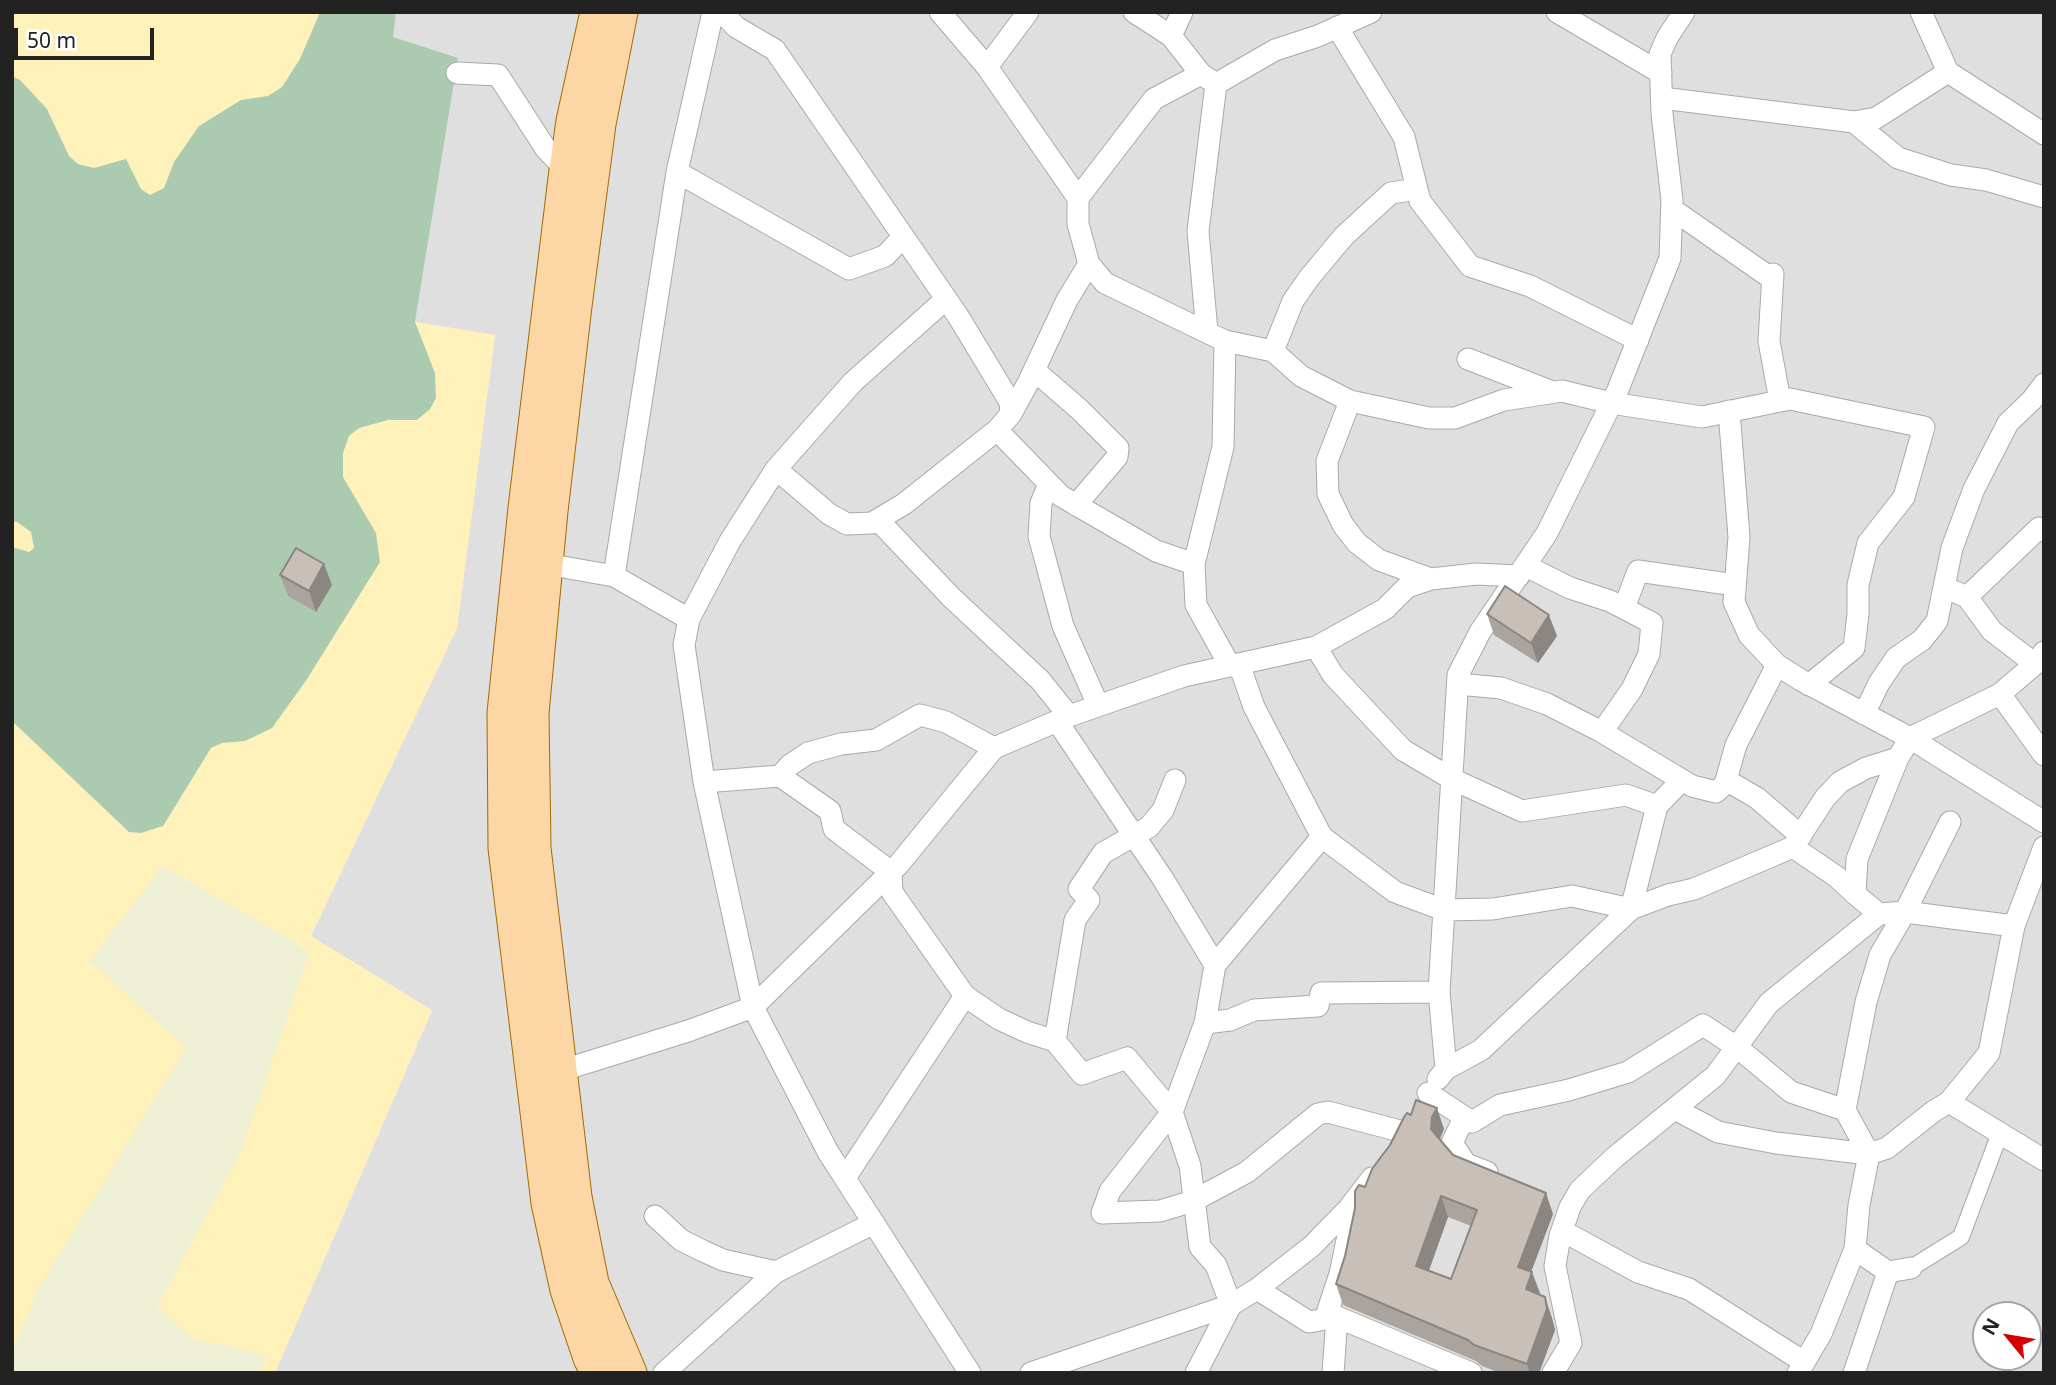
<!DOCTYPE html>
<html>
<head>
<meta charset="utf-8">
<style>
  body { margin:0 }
  #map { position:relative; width:2056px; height:1385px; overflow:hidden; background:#f2efe9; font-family:"Noto Sans",sans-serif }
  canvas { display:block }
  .frame { position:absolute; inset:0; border:14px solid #222; pointer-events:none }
  .north { position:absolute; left:1972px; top:1301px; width:70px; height:70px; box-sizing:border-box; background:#fff; border:2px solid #a7a7a7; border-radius:50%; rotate:300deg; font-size:19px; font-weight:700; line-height:28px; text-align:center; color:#222 }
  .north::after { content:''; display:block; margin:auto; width:24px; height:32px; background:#d40000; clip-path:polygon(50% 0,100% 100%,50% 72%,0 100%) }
  .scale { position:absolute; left:14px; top:28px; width:140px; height:32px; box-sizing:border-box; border:4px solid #222; border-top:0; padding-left:9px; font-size:21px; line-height:24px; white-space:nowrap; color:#222; -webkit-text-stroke:5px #fff; paint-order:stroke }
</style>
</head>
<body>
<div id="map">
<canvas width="2056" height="1385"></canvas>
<div class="frame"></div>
<div class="north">N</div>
<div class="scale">50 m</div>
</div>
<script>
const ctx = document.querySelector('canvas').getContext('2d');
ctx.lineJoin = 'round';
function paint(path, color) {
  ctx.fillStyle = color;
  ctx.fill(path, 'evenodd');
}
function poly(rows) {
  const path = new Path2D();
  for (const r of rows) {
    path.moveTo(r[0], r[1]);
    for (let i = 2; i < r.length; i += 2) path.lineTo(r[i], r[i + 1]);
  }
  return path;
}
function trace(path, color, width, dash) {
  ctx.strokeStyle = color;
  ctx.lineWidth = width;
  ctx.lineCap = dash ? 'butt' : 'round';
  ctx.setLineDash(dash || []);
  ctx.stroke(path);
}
paint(poly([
  [396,12,2044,12,2044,1373,275,1373,432,1011,311,936,457,628,495,335,415,322,458,59,392,37],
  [1986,1315,2028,1315,2028,1357,1986,1357]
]), '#e0dfdf');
paint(poly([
  [161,866,293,941,309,953,241,1151,157,1307,194,1339,268,1355,260,1373,12,1373,12,1353,37,1291,90,961]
]), '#eef0d5');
paint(poly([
  [12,12,320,12,300,59,282,87,268,96,241,100,174,162,164,188,150,196,141,190,126,159,94,168,78,164,69,156,47,109,20,80,12,76],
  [415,322,495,335,457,628,311,936,432,1010,275,1373,260,1373,267,1355,194,1339,157,1307,241,1151,309,953,293,941,162,866,90,961,186,1048,37,1291,12,1353,12,721,129,832,163,826,211,748,222,743,245,741,376,533,343,477,343,453,349,436,359,428,388,420,417,420,435,373],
  [12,521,17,522,31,532,34,548,30,552,12,547]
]), '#fff1ba');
paint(poly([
  [320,12,396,12,393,37,458,58,415,322,435,373,436,398,430,409,417,420,388,420,359,428,349,436,343,453,343,477,376,533,380,562,307,679,272,728,245,741,222,743,211,748,163,826,141,833,129,832,12,721,12,547,29,552,34,548,31,532,17,522,12,521,12,76,20,80,47,109,69,156,78,164,94,168,126,159,141,189,150,195,164,188,174,162,199,126,241,100,268,96,282,87,300,59]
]), '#aacbaf');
const pedestrian = poly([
  [1911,1268,1961,1237,2000,1133]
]);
const minor = poly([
  [722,12,736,27,775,50,958,316,1010,402,1011,414],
  [940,12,987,67,1078,198,1078,224,1089,264,1105,283,1225,341,1273,351,1301,376,1350,401,1429,418,1455,418,1504,400,1562,391,1611,403,1702,417,1790,399,1924,427,1904,497,1868,543,1858,585,1858,614,1854,648,1809,685],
  [1134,12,1171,36,1201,74,1216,84,1275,50,1318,36,1371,12],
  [1557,12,1661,73],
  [1921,12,1948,72,2044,134],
  [1337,27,1404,137,1420,201,1470,266,1530,286,1638,340],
  [1171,36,1182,12],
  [987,67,1028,12],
  [457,73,498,75,546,149,566,170],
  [1662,98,1854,122,1876,118,1948,72],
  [1854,122,1898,158,1951,175,1986,180,2044,197],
  [677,172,849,269,885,256,903,237],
  [1078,198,1154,99,1201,74],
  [1672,209,1768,276,1773,274,1769,341,1780,401],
  [1207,332,1198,231,1216,84],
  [1225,341,1223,447,1194,564,1196,605,1230,666],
  [1273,351,1293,301,1309,278,1344,236,1391,193,1417,189],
  [1468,359,1550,391],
  [1034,370,1079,409,1118,448,1117,457,1076,505],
  [1350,401,1327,461,1328,494,1343,525,1357,543,1379,560,1431,579],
  [1729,411,1739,537,1734,602,1749,635,1777,665,1801,680,1910,738,2044,822],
  [997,430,1061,496,1156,551,1194,564],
  [776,469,829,514,847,524,872,523,904,504,997,430,1011,414,1029,381,1067,300,1089,264],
  [1049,484,1041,503,1039,536,1063,626,1098,705],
  [878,520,952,598,1040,680,1069,716],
  [546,564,614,576,689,619,684,645,704,782,753,1007,828,1152,970,1373],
  [1526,566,1570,588,1610,601,1652,623,1649,654,1632,689,1602,732],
  [614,576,677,172,713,12],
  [1944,587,1967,597,1992,631,2035,664],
  [1967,597,2039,528,2044,531],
  [1624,608,1638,571,1735,585],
  [689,619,730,541,776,469,853,382,946,299],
  [1316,647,1333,675,1403,750,1452,779,1522,811,1626,795,1657,806],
  [1239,664,1254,707,1322,837,1395,892,1444,910,1493,909,1572,896,1631,909,1668,895,1694,889,1793,847,1825,798,1840,782,1866,768,1898,758],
  [1458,684,1501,688,1547,704,1602,732,1692,786,1716,792,1725,784,1736,745,1777,665],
  [2000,694,2044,755],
  [1864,714,1879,683,1896,658,1922,640,1937,621,1952,548,1974,489,2008,423,2032,400,2044,384],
  [1057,721,1163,879,1215,965],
  [780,776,830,811,834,829,891,872,892,892,965,996,999,1019,1027,1032,1055,1041,1075,920,1089,900,1079,889,1103,853,1149,827,1163,810,1175,780],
  [1726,780,1757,798,1801,836],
  [704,782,780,776,790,765,808,753,841,744,876,740,920,715,946,722,994,748],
  [1322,837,1215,965,1205,1023,1172,1112,1110,1191,1102,1213,1160,1211,1193,1201,1247,1172,1318,1114,1328,1112,1400,1131],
  [1793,847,1837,877,1855,894],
  [2014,926,1905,912,1879,914,1855,894,1857,859,1898,758,1910,738,2000,694,2035,664,2044,652],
  [1205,1023,1230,1020,1254,1010,1318,1006,1321,993,1439,992],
  [1446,1069,1439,992,1458,675,1480,632,1547,533,1617,392,1670,258,1672,200,1662,114,1660,54,1667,38,1684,12],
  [560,1071,688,1031,753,1007,899,864,994,748,1069,716,1184,676,1316,647,1385,609,1407,587,1431,579,1476,574,1519,576],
  [1438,1079,1446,1069,1481,1050,1631,909,1657,806,1682,780],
  [1428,1093,1472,1122,1500,1105,1569,1090,1628,1072,1703,1025,1738,1048,1791,1092,1845,1110,1869,1154,1887,1148,1934,1111,1949,1102,1989,1053,2014,926,2044,847],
  [1949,1102,2044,1160],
  [1675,1109,1718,1132,1776,1143,1869,1154,1859,1205,1855,1249,1821,1334,1798,1373],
  [1845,1110,1866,1002,1880,955,1905,912,1950,822],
  [1464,1118,1452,1143,1466,1164,1487,1172],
  [845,1178,965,996],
  [1349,1208,1350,1226,1340,1274,1328,1310,1337,1317,1471,1373],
  [655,1216,681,1240,703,1251,723,1260,776,1272],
  [1560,1236,1572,1236,1638,1272,1689,1289,1804,1362],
  [1855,1249,1888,1272],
  [1257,1289,1309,1322,1337,1317],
  [664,1373,776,1272,874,1223],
  [1031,1373,1231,1305,1216,1265,1200,1247,1190,1166,1172,1112,1127,1058,1082,1074,1055,1041],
  [1196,1373,1231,1305,1257,1289,1312,1246,1349,1208,1372,1178],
  [1333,1373,1337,1317],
  [1553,1373,1571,1343,1555,1266,1560,1236,1570,1207,1580,1190,1615,1157,1715,1076,1769,1003,1879,914],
  [1854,1373,1888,1272,1911,1268]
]);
const primary = poly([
  [597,12,573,121,566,170,525,508,504,713,505,848,548,1203,567,1290,590,1358,598,1373],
  [621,12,599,124,575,306,551,511,532,713,534,848,575,1197,592,1283,630,1373]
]);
trace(pedestrian, '#a9a9a9', 18);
trace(minor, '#a9a9a9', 23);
trace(primary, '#a06b00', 35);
trace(pedestrian, '#fff', 16);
trace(minor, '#fff', 21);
trace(primary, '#fcd6a4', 33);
paint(poly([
  [280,575,332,585,316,612,288,596],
  [1487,614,1557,636,1538,663,1494,635],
  [1411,1115,1444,1129,1440,1139,1453,1155,1553,1214,1531,1272,1539,1295,1552,1318,1555,1330,1539,1373,1500,1373,1482,1366,1476,1361,1343,1305,1336,1284,1365,1187,1390,1145],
  [1448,1217,1471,1226,1451,1279,1429,1271]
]), '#aba49e');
paint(poly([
  [324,564,332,585,316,612,309,591],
  [1549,615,1557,636,1538,663,1531,643],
  [1437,1108,1444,1129,1440,1138,1439,1150,1431,1129,1432,1117],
  [1546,1193,1553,1214,1525,1288,1518,1267],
  [1441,1196,1448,1217,1423,1286,1416,1266],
  [1532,1272,1540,1293,1533,1310,1526,1289],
  [1545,1297,1552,1318,1555,1330,1539,1373,1530,1373,1527,1364]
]), '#8b8681');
const building = poly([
  [296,548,324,564,309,591,280,575,296,548],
  [1505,586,1549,615,1531,643,1487,614,1505,586],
  [1416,1100,1437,1108,1432,1117,1431,1129,1453,1155,1546,1193,1518,1267,1532,1272,1526,1289,1545,1297,1547,1309,1527,1364,1474,1345,1468,1340,1336,1284,1345,1256,1355,1208,1355,1191,1359,1185,1365,1187,1372,1169,1390,1145,1404,1117,1407,1113,1411,1115,1416,1100],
  [1441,1196,1477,1210,1451,1279,1416,1266,1441,1196]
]);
paint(building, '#c7bfb8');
trace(building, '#8b8681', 2);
</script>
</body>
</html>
